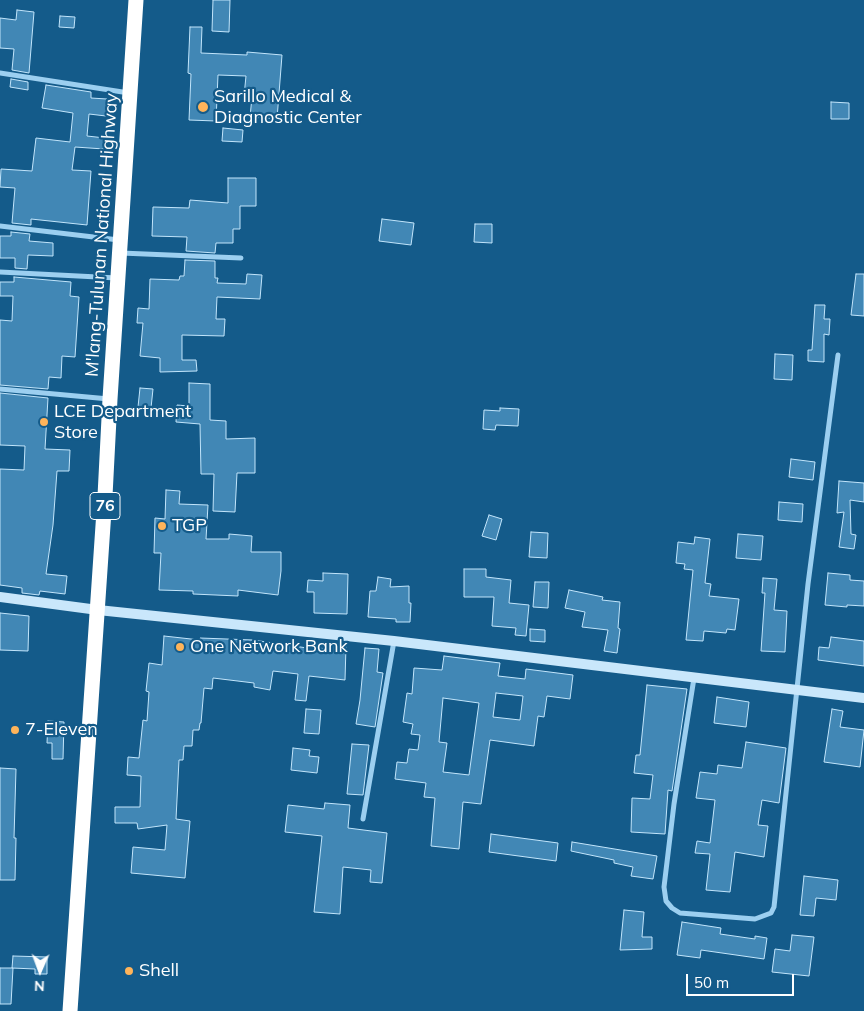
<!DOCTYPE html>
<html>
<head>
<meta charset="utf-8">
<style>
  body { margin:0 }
  #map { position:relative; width:864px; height:1011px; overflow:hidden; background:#145b8a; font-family:Mulish,sans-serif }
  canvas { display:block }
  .north { position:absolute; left:15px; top:946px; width:50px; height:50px; -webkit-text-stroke:4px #145b8a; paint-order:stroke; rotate:182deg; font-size:14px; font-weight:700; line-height:20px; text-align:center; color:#fff }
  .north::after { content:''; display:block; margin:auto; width:18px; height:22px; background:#fff; clip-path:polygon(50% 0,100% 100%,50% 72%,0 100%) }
  .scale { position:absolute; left:686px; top:974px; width:108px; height:22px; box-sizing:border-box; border:2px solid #fff; border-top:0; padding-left:6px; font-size:15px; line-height:18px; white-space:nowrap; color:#fff; -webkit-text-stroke:4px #145b8a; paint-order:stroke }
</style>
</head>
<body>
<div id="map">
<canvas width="864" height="1011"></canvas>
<div class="north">N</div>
<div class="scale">50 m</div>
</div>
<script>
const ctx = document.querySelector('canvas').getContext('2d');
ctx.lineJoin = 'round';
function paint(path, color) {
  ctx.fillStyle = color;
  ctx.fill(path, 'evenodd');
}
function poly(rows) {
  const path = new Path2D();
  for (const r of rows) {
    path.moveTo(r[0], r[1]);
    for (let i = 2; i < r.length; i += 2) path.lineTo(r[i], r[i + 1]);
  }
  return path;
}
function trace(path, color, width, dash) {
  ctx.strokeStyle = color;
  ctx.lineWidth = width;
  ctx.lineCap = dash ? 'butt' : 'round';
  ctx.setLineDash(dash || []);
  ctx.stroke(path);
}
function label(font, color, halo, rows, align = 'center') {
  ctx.font = font + ' Mulish,sans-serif';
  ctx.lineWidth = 4.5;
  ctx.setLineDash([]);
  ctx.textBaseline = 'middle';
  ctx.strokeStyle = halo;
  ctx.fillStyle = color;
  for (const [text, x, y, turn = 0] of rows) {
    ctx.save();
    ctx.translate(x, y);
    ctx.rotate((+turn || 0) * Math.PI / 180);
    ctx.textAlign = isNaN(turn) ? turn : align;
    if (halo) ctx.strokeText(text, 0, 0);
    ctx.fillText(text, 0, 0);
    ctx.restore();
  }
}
const building = poly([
  [213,0,230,0,229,32,212,31,213,0],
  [17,10,34,12,29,73,12,70,14,49,0,48,0,18,16,20,17,10],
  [60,16,75,17,74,28,59,27,60,16],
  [190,27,202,27,201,53,247,55,247,52,282,55,277,119,250,117,252,97,244,96,246,76,218,75,216,121,189,120,191,74,188,73,190,27],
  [11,79,28,82,28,90,10,87,11,79],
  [46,85,91,92,91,98,107,99,106,116,89,114,87,136,105,138,104,149,75,147,72,170,91,171,87,225,31,219,31,225,12,223,15,188,0,187,1,169,32,171,36,138,70,142,73,113,42,108,46,85],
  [831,102,849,103,849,119,831,119,831,102],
  [223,128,243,130,242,142,222,141,223,128],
  [228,178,256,178,256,206,240,206,240,229,233,229,233,243,216,243,215,253,186,251,187,237,152,236,153,207,189,208,190,200,228,203,228,178],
  [382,219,414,223,411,245,379,241,382,219],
  [475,224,492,224,492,243,474,242,475,224],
  [11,232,30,234,29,241,53,243,53,256,28,255,27,269,15,268,15,258,0,258,0,236,11,236,11,232],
  [185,260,215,261,215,278,218,278,217,283,246,284,247,274,262,275,260,299,217,297,216,319,225,319,224,336,182,335,182,360,196,360,197,371,160,372,160,358,140,356,143,323,137,323,138,308,149,309,150,279,179,280,180,276,184,276,185,260],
  [856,274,864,274,864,316,851,315,856,274],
  [14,277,71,282,70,296,79,297,75,357,62,356,61,378,49,377,48,389,0,385,0,320,12,321,13,296,0,296,0,282,14,282,14,277],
  [815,305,825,305,824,319,830,319,829,335,824,334,824,362,808,361,808,350,812,350,815,305],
  [775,354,793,355,792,380,774,379,775,354],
  [189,383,210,384,210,420,226,421,226,439,255,438,255,473,237,473,235,512,213,511,214,474,201,474,200,424,176,422,177,405,189,406,189,383],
  [140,388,153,389,151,408,138,407,140,388],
  [0,393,48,398,45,449,70,450,69,471,57,471,53,525,46,574,67,576,65,594,40,591,39,595,22,593,22,588,0,585,0,469,24,470,25,446,0,445,0,393],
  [500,408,519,409,518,426,496,425,495,430,483,429,484,410,500,411,500,408],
  [791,459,815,462,813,480,789,477,791,459],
  [839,481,864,483,864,502,850,500,851,534,856,535,854,549,839,547,844,512,837,513,839,481],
  [166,490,180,491,179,504,208,505,206,539,229,539,229,534,252,536,251,552,281,552,281,571,278,595,238,590,238,596,193,594,193,591,159,590,161,553,154,553,155,518,165,519,166,490],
  [779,502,803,504,802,522,778,520,779,502],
  [489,515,502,519,496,540,482,536,489,515],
  [531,532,548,533,547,558,529,557,531,532],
  [738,534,763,536,761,560,736,558,738,534],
  [695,537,710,539,705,583,711,584,709,596,739,599,735,630,727,629,726,633,704,631,703,641,686,640,693,570,684,569,685,564,676,563,678,542,694,544,695,537],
  [464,569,486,569,486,577,511,580,509,603,529,605,526,636,515,635,516,628,492,626,494,597,464,597,464,569],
  [323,573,348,574,347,614,314,613,314,592,307,592,308,580,323,581,323,573],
  [828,573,850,575,850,580,864,581,864,606,847,605,847,607,825,605,828,573],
  [378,577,391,579,390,587,409,586,409,603,411,603,410,622,396,622,396,619,368,617,370,591,376,591,378,577],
  [763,578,777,579,774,610,787,611,785,652,761,651,765,593,762,593,763,578],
  [535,582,549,582,548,608,533,607,535,582],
  [569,590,603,597,602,600,620,602,618,628,620,629,617,653,604,651,608,630,582,627,585,612,565,608,569,590],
  [0,613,29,616,28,651,0,650,0,613],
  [530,629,545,630,545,642,530,641,530,629],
  [164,636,200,640,200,638,253,640,314,649,314,647,326,649,327,643,346,646,345,680,309,676,306,701,295,700,298,674,273,671,270,690,254,687,254,683,213,678,212,689,204,688,201,723,200,723,199,730,193,730,192,746,184,746,183,760,179,760,176,819,190,821,185,878,131,873,133,847,165,850,167,825,138,829,137,823,115,823,115,807,140,807,141,776,127,775,128,757,139,758,143,720,147,721,149,692,146,691,149,663,162,665,164,636],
  [831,637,864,641,864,666,818,660,819,647,829,648,831,637],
  [365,648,379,649,377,672,383,673,375,727,356,724,360,700,365,648],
  [444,656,500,663,498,676,525,679,526,669,573,675,570,699,547,696,544,717,538,716,534,746,490,740,481,804,463,802,459,849,431,846,435,798,424,797,426,783,395,779,397,762,407,763,409,749,418,750,420,735,411,734,413,724,403,722,407,693,412,694,414,668,442,670,444,656],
  [496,693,523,696,520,720,493,717,496,693],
  [443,698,479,703,469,775,443,772,447,743,439,742,443,698],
  [647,685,687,689,672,791,668,790,665,834,631,832,632,798,650,799,653,775,634,773,636,755,640,755,647,685],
  [717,697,749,702,746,727,714,723,717,697],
  [306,709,321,710,319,734,304,733,306,709],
  [832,709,843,711,840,727,864,730,860,767,824,762,832,709],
  [48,721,64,722,63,759,52,759,52,743,47,743,48,721],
  [746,742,786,748,779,803,762,800,758,825,768,826,764,857,735,852,730,892,706,890,710,854,695,853,697,841,710,843,715,800,696,798,700,772,717,774,718,765,742,768,746,742],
  [352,744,369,745,363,795,347,794,352,744],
  [293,748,310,750,309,756,319,757,317,773,291,770,293,748],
  [0,768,16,769,14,838,16,838,15,880,0,880,0,768],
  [325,803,350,805,348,828,387,833,382,883,370,882,371,870,343,867,340,914,314,912,322,836,285,832,288,805,324,809,325,803],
  [491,834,558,843,556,861,489,852,491,834],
  [572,842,657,856,653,879,631,876,633,867,614,863,614,860,571,851,572,842],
  [804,876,838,880,836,900,816,898,814,916,800,915,804,876],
  [624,910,644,912,642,937,652,937,652,949,620,950,624,910],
  [682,922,721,928,720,934,755,939,755,936,767,938,764,959,701,950,700,958,677,955,682,922],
  [792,935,814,937,809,976,772,972,775,949,790,951,792,935],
  [13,956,47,957,47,974,35,974,35,969,12,968,13,956],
  [0,968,13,968,11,1004,0,1004,0,968]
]);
paint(building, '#4187b5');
trace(building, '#c2e5fb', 1);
trace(poly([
  [0,73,129,93],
  [0,226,119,240],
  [121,253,241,258],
  [0,272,117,278],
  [0,389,109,399],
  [694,678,674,804,664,887,666,901,672,908,680,913,755,919,771,913,774,907,808,584,838,355],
  [363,819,394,641]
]), '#9ccff0', 5);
trace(poly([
  [0,597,98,610,394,641,864,698]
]), '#c9e7fb', 10);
trace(poly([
  [70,1011,105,496,110,399,136,0]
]), '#fff', 15);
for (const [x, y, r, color] of [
  [203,107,6,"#ffb45a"],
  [44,422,5,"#ffb45a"],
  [162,526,5,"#ffb45a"],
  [180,647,5,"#ffb45a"],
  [15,730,5,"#ffb45a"],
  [129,971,5,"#ffb45a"]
]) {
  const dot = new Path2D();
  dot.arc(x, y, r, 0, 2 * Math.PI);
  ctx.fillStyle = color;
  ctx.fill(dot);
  trace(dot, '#145b8a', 2);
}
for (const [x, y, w] of [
  [105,506,30]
]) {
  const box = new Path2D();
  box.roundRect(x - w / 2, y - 13.5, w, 27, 4);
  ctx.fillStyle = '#145b8a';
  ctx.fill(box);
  trace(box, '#fff', 1);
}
label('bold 16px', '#fff', null, [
  ["76",105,506]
]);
label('18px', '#fff', '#145b8a', [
  ["Sarillo Medical &",214,97],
  ["Diagnostic Center",214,118],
  ["LCE Department",54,412],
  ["Store",54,433],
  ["TGP",172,526],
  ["One Network Bank",190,647],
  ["7-Eleven",25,730],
  ["Shell",139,971]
], 'left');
label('18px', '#fff', '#145b8a', [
  ["M'lang-Tulunan National Highway",102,235,-86]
]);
</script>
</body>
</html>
